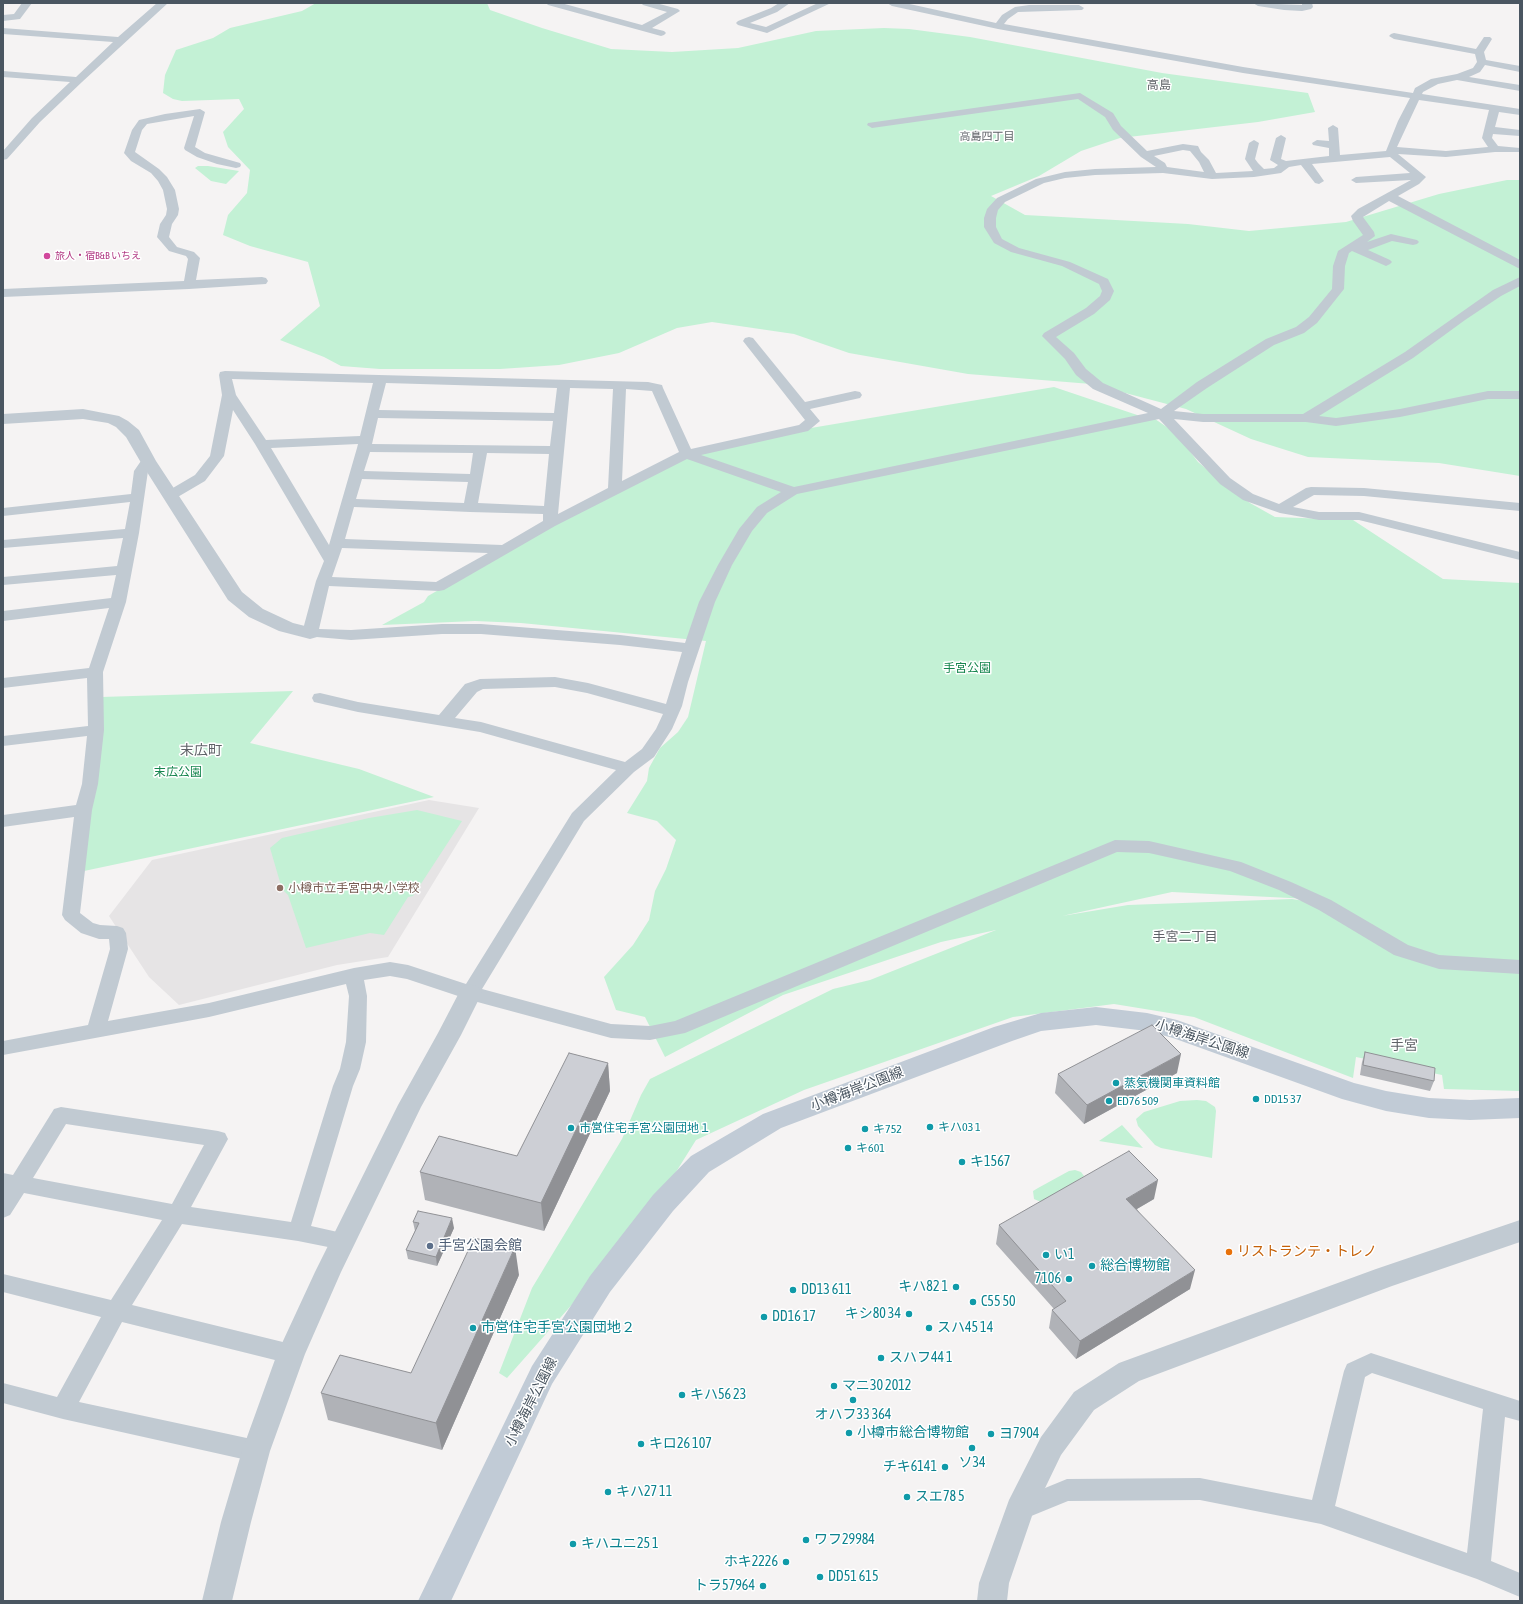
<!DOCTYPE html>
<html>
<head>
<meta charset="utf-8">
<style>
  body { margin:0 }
  #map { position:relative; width:1523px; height:1604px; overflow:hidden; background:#f5f3f3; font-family:"Asap Condensed",sans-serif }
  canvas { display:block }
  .frame { position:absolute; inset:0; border:4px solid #4a5661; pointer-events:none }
</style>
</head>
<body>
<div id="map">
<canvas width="1523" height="1604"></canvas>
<div class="frame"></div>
</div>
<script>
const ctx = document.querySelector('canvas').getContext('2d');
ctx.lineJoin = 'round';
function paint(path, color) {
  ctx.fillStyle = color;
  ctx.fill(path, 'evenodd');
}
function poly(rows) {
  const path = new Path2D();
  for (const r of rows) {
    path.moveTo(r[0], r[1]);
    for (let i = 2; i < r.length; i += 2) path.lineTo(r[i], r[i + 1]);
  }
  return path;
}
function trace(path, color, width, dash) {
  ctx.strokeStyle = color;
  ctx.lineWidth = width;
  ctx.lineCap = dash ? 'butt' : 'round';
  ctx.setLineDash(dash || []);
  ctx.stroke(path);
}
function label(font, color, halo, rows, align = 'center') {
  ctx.font = font + ' "Asap Condensed","Noto Sans JP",sans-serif';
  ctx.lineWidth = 3;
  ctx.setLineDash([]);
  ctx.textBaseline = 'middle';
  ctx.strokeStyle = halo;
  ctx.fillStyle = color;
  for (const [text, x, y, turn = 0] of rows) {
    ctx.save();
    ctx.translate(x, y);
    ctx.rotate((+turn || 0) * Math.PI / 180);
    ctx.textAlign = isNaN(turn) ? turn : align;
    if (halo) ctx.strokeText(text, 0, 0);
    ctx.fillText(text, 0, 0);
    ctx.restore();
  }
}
paint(poly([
  [429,800,479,808,388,957,337,965,179,1005,149,977,109,916,152,860]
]), '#e6e4e5');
paint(poly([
  [316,3,487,3,490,10,542,28,611,49,672,52,738,48,816,31,884,28,909,29,970,37,1162,73,1308,93,1315,112,1258,122,1120,138,1081,151,1039,176,991,196,1025,215,1188,224,1249,231,1346,222,1439,194,1507,180,1520,180,1520,476,1439,463,1308,457,1251,439,1186,409,1091,384,968,374,849,353,794,334,712,322,677,328,619,353,559,365,500,369,380,369,341,366,324,357,280,340,320,306,308,262,250,246,223,235,228,215,247,193,250,170,228,147,223,132,244,109,239,99,182,101,173,99,163,93,165,75,176,50,213,38,230,28,302,11],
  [198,166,208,166,239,171,226,184,211,181,195,168],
  [1054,387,1146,418,1155,419,1177,434,1198,462,1232,490,1250,503,1275,517,1353,520,1443,579,1520,583,1520,1091,1444,1089,1442,1075,1356,1057,1353,1078,1194,1017,1114,1004,1013,1017,804,1090,696,1140,661,1196,591,1283,507,1378,499,1373,532,1288,622,1139,641,1095,650,1079,833,989,870,980,996,930,941,942,783,995,665,1057,645,1017,616,1010,604,977,633,945,649,920,655,891,666,869,676,840,657,821,627,813,647,781,649,768,660,748,678,732,688,717,706,641,521,623,475,621,382,625,424,602,428,596,667,459,811,428],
  [1172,892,1329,900,1341,907,1292,899,1128,905,1062,916],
  [293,691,250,743,359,769,434,797,84,871,101,697],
  [417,810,462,821,413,896,408,897,384,935,370,933,306,948,288,895,282,889,270,848,282,838,369,818],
  [1197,1100,1206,1101,1215,1107,1216,1111,1212,1158,1161,1148,1155,1145,1138,1126,1136,1119,1144,1112,1180,1101],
  [1122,1125,1143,1148,1099,1141],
  [1075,1170,1081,1172,1084,1176,1043,1203,1034,1199,1033,1191,1038,1188,1069,1171]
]), '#c3f1d5');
paint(poly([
  [22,3,32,3,20,19,3,21,3,15,14,14,22,3],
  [157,3,168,3,82,82,40,122,7,159,3,160,3,151,32,118,70,82,3,77,3,71,76,77,113,42,3,34,3,28,118,37,157,3],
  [546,3,561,3,642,25,667,12,643,5,641,3,656,3,678,9,680,11,652,28,664,31,666,33,664,35,661,36,548,5,546,3],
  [779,3,790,3,777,12,750,23,766,27,818,3,831,3,767,33,738,25,736,23,738,21,771,8,779,3],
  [887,3,905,3,996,23,1002,15,1015,7,1029,5,1079,5,1084,8,1082,10,1018,12,1008,19,1004,24,1243,67,1413,93,1415,88,1431,79,1457,74,1473,68,1477,62,1475,54,1394,39,1389,36,1391,34,1394,33,1476,49,1484,37,1490,37,1492,39,1484,52,1486,60,1520,66,1520,72,1485,65,1480,72,1469,77,1520,85,1520,91,1457,80,1438,84,1423,92,1422,94,1520,109,1520,115,1499,112,1495,127,1520,130,1520,136,1493,134,1492,138,1498,146,1520,148,1520,152,1495,152,1446,157,1398,154,1426,177,1419,184,1398,196,1520,260,1520,269,1389,201,1363,217,1374,232,1375,236,1367,242,1391,234,1417,240,1419,242,1417,244,1413,245,1392,241,1368,250,1390,260,1392,262,1390,264,1386,266,1352,251,1349,253,1345,266,1344,289,1317,323,1304,333,1274,345,1207,388,1174,411,1203,414,1303,414,1405,352,1493,290,1520,277,1520,286,1501,296,1465,320,1413,358,1319,416,1336,418,1400,409,1488,391,1520,391,1520,399,1488,399,1400,417,1336,426,1306,422,1203,422,1174,419,1230,478,1253,494,1279,504,1306,488,1311,487,1364,488,1520,503,1520,511,1364,496,1314,495,1293,507,1319,512,1359,512,1520,552,1520,560,1359,520,1319,520,1280,513,1243,500,1220,484,1159,419,797,494,767,513,752,531,732,565,715,602,688,682,682,706,672,729,654,757,634,772,584,821,482,989,611,1024,650,1026,675,1021,1115,840,1149,841,1241,862,1291,882,1331,900,1408,945,1439,955,1520,960,1520,974,1439,969,1394,955,1319,910,1279,890,1230,871,1149,853,1117,852,685,1033,650,1040,611,1038,470,1000,407,979,390,976,364,980,367,996,366,1042,360,1069,353,1086,311,1226,351,1235,354,1241,351,1247,343,1250,298,1241,182,1224,132,1305,291,1344,299,1347,302,1354,299,1361,291,1364,122,1322,79,1402,256,1440,264,1443,268,1451,264,1459,256,1462,63,1419,3,1403,3,1383,57,1397,101,1317,3,1292,3,1274,111,1300,162,1220,24,1193,10,1215,3,1218,3,1173,13,1175,54,1109,61,1107,218,1131,225,1133,228,1139,191,1207,291,1222,333,1086,340,1069,346,1042,349,996,346,984,209,1017,3,1055,3,1041,88,1025,110,949,109,939,99,939,81,933,65,920,62,915,74,817,3,827,3,815,76,805,82,784,87,736,3,746,3,736,88,726,87,678,3,688,3,678,89,668,109,608,3,621,3,611,111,598,116,575,3,585,3,577,117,566,123,538,3,548,3,540,125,529,130,502,3,516,3,508,131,494,134,471,143,458,148,457,153,458,155,461,148,471,139,533,126,602,103,672,104,730,98,784,92,810,80,913,93,923,100,925,117,926,123,928,126,933,128,949,108,1021,209,1003,354,968,390,962,408,965,466,984,572,813,616,770,480,732,358,712,314,702,312,698,314,694,320,693,358,702,439,715,465,684,480,679,555,677,588,683,666,704,682,652,620,645,481,634,442,634,351,640,305,636,302,633,316,581,324,561,255,444,233,410,224,456,205,481,176,498,171,499,166,498,164,495,166,492,195,475,210,456,222,395,219,375,220,372,225,371,648,382,662,385,663,388,691,449,799,425,805,420,743,341,745,338,749,337,753,338,805,402,855,391,860,392,862,395,860,398,810,409,820,421,808,431,701,455,794,487,1148,413,1093,389,1076,375,1065,359,1042,336,1044,333,1086,308,1100,296,1102,291,1099,284,1062,266,1011,252,994,243,984,227,984,218,987,209,997,198,1036,179,1065,172,1095,169,1156,167,1141,157,1113,130,1105,117,1078,99,872,128,867,125,868,123,1080,93,1113,113,1121,126,1147,151,1183,144,1198,146,1201,152,1209,160,1216,173,1253,171,1245,159,1249,143,1254,140,1259,143,1255,159,1258,163,1264,169,1274,168,1278,165,1270,160,1276,138,1281,135,1286,138,1281,159,1286,161,1329,156,1329,148,1313,145,1312,143,1317,140,1329,141,1328,128,1333,125,1338,128,1340,155,1386,151,1398,121,1410,98,1243,73,998,29,892,6,887,3],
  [1419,100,1489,110,1482,138,1488,147,1446,151,1397,147,1419,100],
  [1183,150,1190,151,1199,162,1204,172,1167,167,1165,163,1154,156,1183,150],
  [1390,157,1410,173,1356,177,1351,180,1356,183,1411,180,1358,209,1351,216,1353,221,1363,235,1338,251,1333,266,1332,289,1309,317,1296,327,1266,339,1197,382,1161,409,1103,383,1086,369,1074,353,1056,337,1094,314,1110,300,1114,291,1108,279,1070,262,1019,248,1002,239,996,227,996,218,998,210,1005,202,1044,183,1065,178,1095,175,1163,173,1212,179,1254,177,1281,173,1289,167,1301,165,1315,183,1319,184,1324,181,1312,164,1390,157],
  [232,379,373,383,360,436,266,440,236,395,232,379],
  [386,383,557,388,554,413,379,410,386,383],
  [570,388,613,389,608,488,558,514,570,388],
  [626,389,652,391,679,452,622,481,626,389],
  [378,418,553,421,550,446,372,444,378,418],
  [358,444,357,448,329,545,271,448,358,444],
  [370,452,473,453,470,474,364,471,370,452],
  [487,453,549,454,544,506,478,503,487,453],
  [687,459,781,492,757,507,739,529,718,565,699,602,685,643,620,635,481,624,442,624,351,630,319,629,329,586,439,591,444,590,555,526,687,459],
  [362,479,468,482,464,503,356,499,362,479],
  [354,507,470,512,543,514,543,521,502,545,345,539,354,507],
  [342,548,488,553,436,582,332,577,342,548],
  [555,687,587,693,663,714,656,729,642,749,625,762,481,722,455,718,477,692,483,689,555,687],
  [66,1124,204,1145,172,1204,33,1178,66,1124],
  [1253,3,1302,5,1302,3,1312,3,1313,7,1311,9,1302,11,1284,10,1258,6,1253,3],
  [200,109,205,112,195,147,205,153,240,163,241,165,240,167,236,168,217,164,197,157,185,150,184,148,194,116,147,124,142,130,135,152,159,169,167,177,175,190,179,209,178,215,172,224,169,237,177,247,194,252,200,258,196,280,262,277,266,278,268,281,266,284,189,289,3,297,3,289,184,281,188,259,186,256,169,251,157,237,160,224,166,215,167,209,163,190,158,181,151,173,131,161,124,153,132,130,139,120,165,114,200,109],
  [1371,1353,1520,1401,1520,1421,1505,1417,1491,1561,1520,1573,1520,1597,1477,1579,1321,1524,1200,1500,1068,1501,1019,1521,1011,1518,1007,1510,1011,1502,1067,1479,1200,1478,1312,1500,1344,1371,1347,1364,1371,1353],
  [1372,1373,1483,1409,1467,1553,1335,1506,1365,1377,1372,1373]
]), '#c1cad2');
paint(poly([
  [83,409,119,416,128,421,139,430,156,461,242,592,263,609,293,623,317,629,319,633,317,637,310,639,279,631,249,617,228,600,140,461,126,437,116,427,108,423,83,419,3,424,3,414,83,409],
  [470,984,478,987,482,993,461,1035,421,1107,341,1272,305,1354,270,1451,251,1522,232,1601,202,1601,221,1522,242,1451,277,1354,315,1272,398,1105,438,1033,462,987,470,984],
  [1520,1220,1520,1242,1392,1286,1139,1381,1094,1410,1061,1455,1033,1513,1009,1583,1007,1601,977,1601,979,1583,1009,1500,1041,1437,1074,1392,1119,1363,1376,1269,1520,1220]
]), '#c1cad2');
paint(poly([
  [1096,1007,1147,1013,1177,1020,1354,1083,1386,1091,1429,1098,1470,1100,1520,1098,1520,1118,1470,1120,1429,1118,1386,1111,1342,1099,1173,1038,1147,1031,1096,1025,1041,1031,1012,1041,781,1128,709,1172,673,1211,610,1292,552,1384,451,1601,418,1601,532,1366,590,1276,653,1195,691,1156,763,1114,994,1027,1041,1013,1096,1007]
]), '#c1cbd6');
paint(poly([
  [1365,1052,1434,1081,1430,1091,1360,1075,1362,1062],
  [608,1063,610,1091,544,1231,425,1200,420,1172,517,1156],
  [1177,1073,1084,1124,1055,1093,1058,1074],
  [1154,1199,1137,1209,1190,1289,1076,1359,1049,1328,1052,1310,1054,1309,996,1244,999,1225],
  [413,1222,454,1228,437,1266,408,1259,406,1250,415,1231],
  [519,1275,442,1450,328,1420,321,1393,411,1373]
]), '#b0b2b7');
paint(poly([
  [1181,1054,1177,1073,1084,1124,1087,1105],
  [608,1063,610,1091,544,1231,541,1203],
  [1158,1180,1154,1199,1123,1217,1126,1199],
  [452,1218,454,1228,437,1266,436,1257],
  [515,1247,519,1275,442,1450,436,1423],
  [1195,1270,1190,1289,1076,1359,1080,1341]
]), '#909195');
const building = poly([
  [1152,1025,1181,1054,1087,1105,1058,1074,1152,1025],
  [1365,1052,1435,1068,1434,1081,1363,1065,1365,1052],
  [569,1053,608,1063,541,1203,420,1172,439,1136,517,1156,569,1053],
  [1129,1151,1158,1180,1126,1199,1195,1270,1080,1341,1052,1310,1066,1301,999,1225,1129,1151],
  [418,1211,452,1218,436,1257,406,1250,419,1223,413,1222,418,1211],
  [474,1238,515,1247,436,1423,321,1393,340,1355,411,1373,474,1238]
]);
paint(building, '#cdcfd5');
trace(building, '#909195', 1);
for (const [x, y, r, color] of [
  [47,256,4,"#d1479c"],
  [280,888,4,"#8d6e63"],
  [1116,1083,4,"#0f9aa8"],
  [1256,1099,4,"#0f9aa8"],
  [1109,1101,4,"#0f9aa8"],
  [930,1127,4,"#0f9aa8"],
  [571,1128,4,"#0f9aa8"],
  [865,1129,4,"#0f9aa8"],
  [848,1148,4,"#0f9aa8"],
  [962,1162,4,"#0f9aa8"],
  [430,1246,4,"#5c6f8a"],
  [1229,1252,4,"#e8710a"],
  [1046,1255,4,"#0f9aa8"],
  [1092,1266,4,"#0f9aa8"],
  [1069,1279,4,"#0f9aa8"],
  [956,1287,4,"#0f9aa8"],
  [793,1290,4,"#0f9aa8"],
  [973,1302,4,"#0f9aa8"],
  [909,1314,4,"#0f9aa8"],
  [764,1317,4,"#0f9aa8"],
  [473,1328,4,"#0f9aa8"],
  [929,1328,4,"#0f9aa8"],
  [881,1358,4,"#0f9aa8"],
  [834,1386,4,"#0f9aa8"],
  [682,1395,4,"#0f9aa8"],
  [853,1400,4,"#0f9aa8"],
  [849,1433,4,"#0f9aa8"],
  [991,1434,4,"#0f9aa8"],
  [641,1444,4,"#0f9aa8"],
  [972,1448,4,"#0f9aa8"],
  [945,1467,4,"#0f9aa8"],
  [608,1492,4,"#0f9aa8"],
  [907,1497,4,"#0f9aa8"],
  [806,1540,4,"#0f9aa8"],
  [573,1544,4,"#0f9aa8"],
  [786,1562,4,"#0f9aa8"],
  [820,1577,4,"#0f9aa8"],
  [763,1586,4,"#0f9aa8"]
]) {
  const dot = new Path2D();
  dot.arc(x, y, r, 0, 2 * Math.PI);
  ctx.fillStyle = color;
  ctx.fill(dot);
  trace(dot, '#fff', 1.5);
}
label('10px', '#b23c85', '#fff', [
  ["旅人・宿B&B いちえ",55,256]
], 'left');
label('11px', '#5f6368', '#fff', [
  ["高島四丁目",987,137]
]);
label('12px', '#5f6368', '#fff', [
  ["高島",1159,85]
]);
label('12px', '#17864f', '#fff', [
  ["手宮公園",967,668],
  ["末広公園",178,772]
]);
label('12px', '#785e54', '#fff', [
  ["小樽市立手宮中央小学校",288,888]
], 'left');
label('12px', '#0d838f', '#fff', [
  ["蒸気機関車資料館",1124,1083],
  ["DD15 37",1264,1099],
  ["ED76 509",1117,1101],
  ["キハ03 1",938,1127],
  ["市営住宅手宮公園団地１",579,1128],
  ["キ752",873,1129],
  ["キ601",856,1148]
], 'left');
label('13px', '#5f6368', '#fff', [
  ["手宮二丁目",1185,937]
]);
label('14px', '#5f6368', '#fff', [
  ["末広町",201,751],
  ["手宮",1404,1046]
]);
label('14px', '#4a5661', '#fff', [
  ["小樽海岸公園線",1202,1039,18],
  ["小樽海岸公園線",857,1089,-21],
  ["小樽海岸公園線",531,1402,-63]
]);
label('14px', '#0d838f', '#fff', [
  ["キ1567",970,1162],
  ["い1",1054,1255],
  ["総合博物館",1100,1266],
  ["7106",1061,1279,"right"],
  ["キハ82 1",948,1287,"right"],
  ["DD13 611",801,1290],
  ["C55 50",981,1302],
  ["キシ80 34",901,1314,"right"],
  ["DD16 17",772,1317],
  ["市営住宅手宮公園団地２",481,1328],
  ["スハ45 14",937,1328],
  ["スハフ44 1",889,1358],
  ["マニ30 2012",842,1386],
  ["キハ56 23",690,1395],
  ["オハフ33 364",853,1415,"center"],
  ["小樽市総合博物館",857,1433],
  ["ヨ7904",999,1434],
  ["キロ26 107",649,1444],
  ["ソ34",972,1463,"center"],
  ["チキ6141",937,1467,"right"],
  ["キハ27 11",616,1492],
  ["スエ78 5",915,1497],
  ["ワフ29984",814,1540],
  ["キハユニ25 1",581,1544],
  ["ホキ2226",778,1562,"right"],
  ["DD51 615",828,1577],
  ["トラ57964",755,1586,"right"]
], 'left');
label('14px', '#4e5e75', '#fff', [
  ["手宮公園会館",438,1246]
], 'left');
label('14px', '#c56008', '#fff', [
  ["リストランテ・トレノ",1237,1252]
], 'left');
</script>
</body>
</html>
